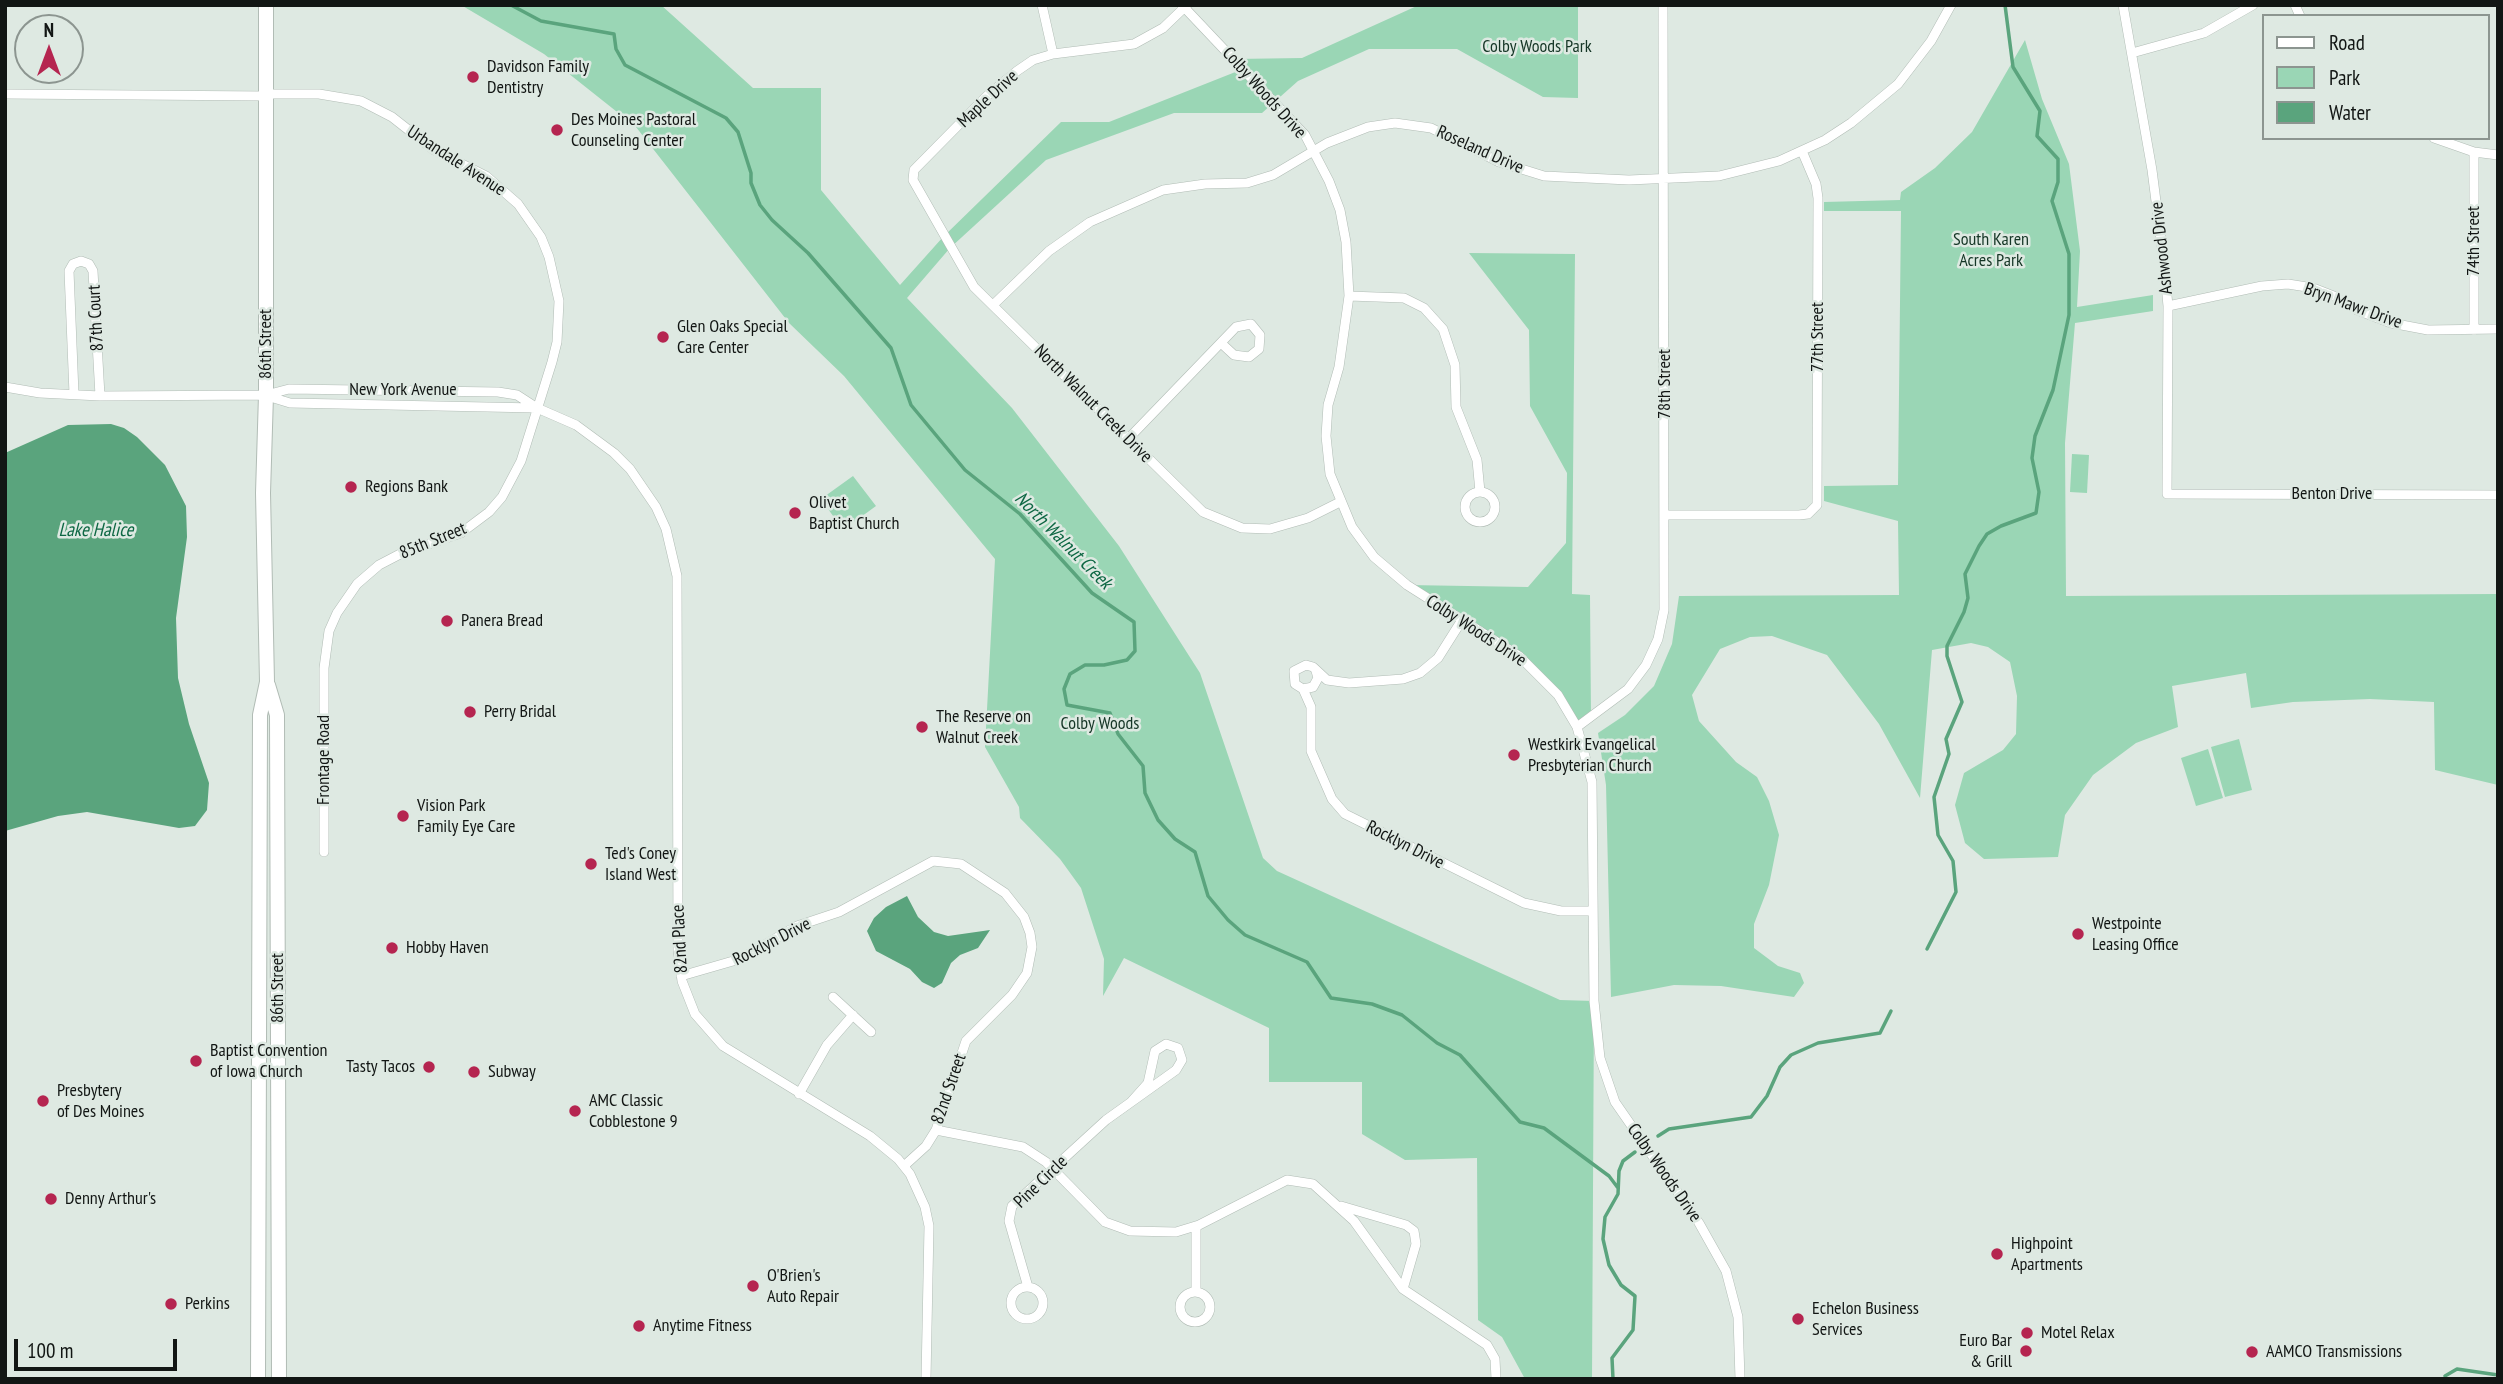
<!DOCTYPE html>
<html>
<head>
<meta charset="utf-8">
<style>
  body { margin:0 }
  #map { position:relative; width:2503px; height:1384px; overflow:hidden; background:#dee9e2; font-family:"PT Sans Narrow",sans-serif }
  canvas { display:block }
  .frame { position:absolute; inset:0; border:7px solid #121614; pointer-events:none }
  .legend { position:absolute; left:2262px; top:14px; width:228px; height:126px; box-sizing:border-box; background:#dee9e2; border:2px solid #8c9590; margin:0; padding:9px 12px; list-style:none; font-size:21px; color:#121614 }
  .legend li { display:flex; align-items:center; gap:14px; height:35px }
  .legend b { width:35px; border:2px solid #8c9590 }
  .north { position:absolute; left:14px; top:14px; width:70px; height:70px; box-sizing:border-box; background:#dee9e2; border:2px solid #8c9590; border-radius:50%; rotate:0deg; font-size:19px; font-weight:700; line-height:28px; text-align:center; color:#121614 }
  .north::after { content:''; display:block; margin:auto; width:24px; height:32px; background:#b52550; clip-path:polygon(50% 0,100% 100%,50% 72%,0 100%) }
  .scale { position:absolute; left:14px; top:1339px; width:163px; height:32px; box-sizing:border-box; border:4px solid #121614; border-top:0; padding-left:9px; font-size:21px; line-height:24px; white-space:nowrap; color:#121614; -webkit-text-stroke:5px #dee9e2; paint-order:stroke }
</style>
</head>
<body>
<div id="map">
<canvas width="2503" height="1384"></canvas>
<div class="frame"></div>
<ul class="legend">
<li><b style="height:9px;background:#fff"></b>Road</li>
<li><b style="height:19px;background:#9ad6b5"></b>Park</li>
<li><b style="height:19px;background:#5aa47d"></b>Water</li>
</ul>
<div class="north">N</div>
<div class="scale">100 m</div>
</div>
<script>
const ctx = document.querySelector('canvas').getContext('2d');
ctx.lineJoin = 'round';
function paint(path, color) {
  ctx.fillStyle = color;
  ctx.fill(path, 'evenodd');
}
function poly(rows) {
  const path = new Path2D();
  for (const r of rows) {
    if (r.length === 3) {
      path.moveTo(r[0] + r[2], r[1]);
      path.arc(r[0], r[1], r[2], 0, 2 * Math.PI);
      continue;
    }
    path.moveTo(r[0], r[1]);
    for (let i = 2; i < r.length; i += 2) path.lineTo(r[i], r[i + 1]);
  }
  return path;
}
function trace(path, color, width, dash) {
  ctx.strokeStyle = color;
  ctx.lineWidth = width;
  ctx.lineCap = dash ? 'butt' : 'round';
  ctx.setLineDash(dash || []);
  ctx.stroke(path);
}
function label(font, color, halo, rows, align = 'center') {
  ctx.font = font + ' "PT Sans Narrow",sans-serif';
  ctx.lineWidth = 5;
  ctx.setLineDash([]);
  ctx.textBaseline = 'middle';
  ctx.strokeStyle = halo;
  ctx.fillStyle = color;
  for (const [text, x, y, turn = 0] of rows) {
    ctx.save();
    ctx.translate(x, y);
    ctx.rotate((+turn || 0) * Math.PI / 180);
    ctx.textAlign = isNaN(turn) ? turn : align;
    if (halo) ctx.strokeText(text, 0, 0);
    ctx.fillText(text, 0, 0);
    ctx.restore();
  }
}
paint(poly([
  [461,5,661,5,753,88,821,88,821,190,900,285,943,237,1061,122,1109,122,1243,69,1235,59,1302,58,1419,5,1578,5,1578,98,1543,97,1457,49,1369,49,1298,81,1262,113,1174,113,1046,160,950,248,907,298,1012,408,1119,546,1200,673,1263,858,1277,871,1560,1000,1594,1001,1592,1379,1525,1379,1502,1337,1478,1320,1477,1158,1405,1160,1362,1134,1362,1082,1269,1082,1269,1028,1124,958,1103,996,1104,959,1081,888,1060,859,1020,818,1019,807,985,747,995,559,844,376,789,323,636,127,544,54],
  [2025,40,2042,99,2069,164,2080,251,2077,307,2153,295,2153,311,2075,323,2065,443,2066,596,2498,594,2498,785,2435,770,2434,702,2370,699,2293,702,2251,708,2246,673,2172,686,2178,727,2136,743,2093,775,2065,815,2058,857,1984,859,1965,843,1955,805,1964,773,2003,750,2016,734,2017,696,2010,662,1988,647,1971,643,1932,650,1920,798,1879,724,1827,655,1772,636,1750,637,1720,649,1692,695,1699,721,1736,762,1757,777,1769,801,1779,835,1769,885,1754,924,1754,948,1778,966,1800,973,1804,983,1794,997,1721,986,1674,985,1611,997,1606,785,1598,733,1625,715,1654,686,1672,644,1679,596,1899,595,1898,521,1824,501,1824,486,1898,485,1901,211,1824,211,1824,202,1900,200,1901,192,1935,168,1972,132],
  [1469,253,1575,254,1572,594,1590,595,1591,718,1577,727,1558,695,1519,656,1407,585,1528,587,1566,543,1567,473,1530,406,1529,330],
  [2072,454,2089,455,2087,493,2070,492],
  [853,476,876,506,843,530,821,499],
  [2239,739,2252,790,2225,797,2211,747],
  [2208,749,2223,798,2196,806,2181,758]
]), '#9ad6b5');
paint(poly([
  [111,424,124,428,137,437,165,465,186,506,187,537,176,618,178,678,189,724,209,783,207,810,195,826,179,828,87,812,58,816,5,831,5,453,68,425],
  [907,896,918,917,934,932,948,936,990,930,978,948,960,955,951,963,942,983,934,988,922,982,910,969,876,951,867,931,874,918,886,907]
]), '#5aa47d');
trace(poly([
  [511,5,541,21,614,34,616,49,625,65,726,118,738,132,751,173,751,183,760,205,772,220,808,253,891,348,911,405,965,470,1020,514,1092,593,1134,622,1135,651,1127,660,1104,665,1085,665,1070,674,1064,689,1067,705,1110,713,1118,734,1143,766,1145,793,1158,820,1175,839,1195,852,1208,896,1228,920,1245,935,1307,962,1331,998,1372,1004,1402,1015,1437,1043,1460,1055,1520,1122,1544,1128,1609,1176,1618,1188],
  [1927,949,1956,892,1953,861,1938,835,1934,797,1949,754,1946,739,1962,702,1947,656,1947,646,1964,612,1968,598,1965,574,1979,546,1987,534,2001,526,2036,513,2039,492,2032,458,2035,436,2053,390,2069,315,2069,254,2052,201,2058,182,2058,159,2037,136,2040,111,2013,67,2005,5],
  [1658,1136,1669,1129,1751,1117,1767,1096,1780,1067,1791,1055,1818,1043,1880,1033,1891,1011],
  [2445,1376,2457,1369,2498,1375],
  [1613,1379,1612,1358,1633,1330,1635,1296,1621,1285,1609,1265,1603,1239,1605,1217,1618,1194,1619,1171,1623,1161,1635,1152]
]), '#5aa47d', 3.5);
const minor = poly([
  [1042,5,1053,54],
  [1182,5,1305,135,1329,181,1340,210,1346,242,1349,296,1339,367,1328,405,1326,436,1330,474,1352,527,1374,557,1407,585,1519,656,1558,695,1577,727,1592,782,1594,1001,1600,1058,1615,1102,1699,1223,1726,1271,1738,1317,1740,1379],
  [1187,5,1163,28,1134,44,1053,54,1033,60,1017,71,988,95,914,170,913,180,974,287,1203,512,1242,528,1270,529,1308,518,1340,502],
  [2123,5,2152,170,2164,264,2168,306,2167,494,2498,495],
  [2295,5,2300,16],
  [2132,53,2204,33,2253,5],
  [5,94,266,96],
  [266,94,319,94,361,101,392,117,434,150,486,176,518,204,541,237,549,257,559,301,557,342,552,362,521,461,502,497,489,512,461,533,402,553,379,565,357,584,337,613,329,631,324,668,324,852],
  [2434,138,2474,152,2498,155],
  [1349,296,1404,298,1424,308,1443,329,1455,365,1456,407,1477,460,1480,492],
  [993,305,1049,251,1090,222,1163,190,1205,184,1247,183,1273,175,1327,143,1368,127,1395,123,1431,128,1499,162,1544,176,1629,180,1719,176,1779,161,1825,140,1851,123,1898,84,1931,41,1951,5],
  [2168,306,2262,286,2288,284,2313,288,2336,297,2357,310,2391,323,2428,330,2498,329],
  [2474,330,2474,152],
  [5,387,40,393,100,396,266,395,289,389,498,392,517,395,537,408,576,425,614,453,630,469,656,507,666,529,677,576,678,950,682,981,695,1014,723,1046,870,1136,898,1159,910,1174,925,1207,929,1226,926,1379],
  [74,394,69,271,73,264,81,261,89,264,93,271,100,396],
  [267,396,290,403,536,408],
  [1128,439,1236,327,1251,324,1260,335,1259,349,1249,357,1234,355,1221,343],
  [1480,507,15],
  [1665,515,1799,515,1808,514,1817,505,1818,198,1816,184,1802,151],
  [1316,671,1318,678,1313,687,1303,689,1295,684,1294,671,1306,665,1313,667,1327,680,1349,683,1403,679,1420,673,1438,658,1462,620],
  [1303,689,1311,707,1311,751,1332,799,1345,814,1524,903,1561,911,1593,911],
  [1577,727,1628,689,1646,665,1658,639,1664,610,1663,5],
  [681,976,740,959,797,926,839,912,933,861,961,864,1005,893,1024,917,1030,933,1032,947,1027,973,1012,995,966,1041,936,1130,926,1146,904,1166],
  [833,997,871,1032],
  [799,1094,827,1045,853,1015],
  [936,1130,1023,1147,1046,1162,1105,1222,1130,1231,1176,1232,1199,1225,1287,1180,1313,1184,1354,1221,1403,1289,1487,1345,1495,1359,1496,1379],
  [1341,1206,1406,1225,1414,1231,1416,1244,1403,1289],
  [1196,1226,1196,1292],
  [1028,1287,1009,1221,1012,1206,1106,1120,1176,1070,1182,1060,1178,1048,1166,1044,1155,1051,1148,1083,1131,1102],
  [1027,1303,16],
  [1195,1307,15]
]);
const primary = poly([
  [268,685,277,715,279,1379],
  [258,1379,260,715,267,682,263,493,266,395,266,5]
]);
trace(minor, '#b1bcb5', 10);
trace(primary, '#b1bcb5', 16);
trace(minor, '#fff', 9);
trace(primary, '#fff', 14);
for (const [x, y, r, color] of [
  [473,77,7,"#b52550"],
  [557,130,7,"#b52550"],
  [663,337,7,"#b52550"],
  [351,487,7,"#b52550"],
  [795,513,7,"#b52550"],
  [447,621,7,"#b52550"],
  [470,712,7,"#b52550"],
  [922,727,7,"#b52550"],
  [1514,755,7,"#b52550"],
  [403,816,7,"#b52550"],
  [591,864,7,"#b52550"],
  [2078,934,7,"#b52550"],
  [392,948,7,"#b52550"],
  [196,1061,7,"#b52550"],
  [429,1067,7,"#b52550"],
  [474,1072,7,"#b52550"],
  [43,1101,7,"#b52550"],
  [575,1111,7,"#b52550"],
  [51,1199,7,"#b52550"],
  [1997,1254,7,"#b52550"],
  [753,1286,7,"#b52550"],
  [171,1304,7,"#b52550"],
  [1798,1319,7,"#b52550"],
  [639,1326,7,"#b52550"],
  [2027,1333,7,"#b52550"],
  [2026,1351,7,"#b52550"],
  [2252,1352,7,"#b52550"]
]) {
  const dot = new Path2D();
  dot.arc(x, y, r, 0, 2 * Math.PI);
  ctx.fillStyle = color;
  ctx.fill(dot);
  trace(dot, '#dee9e2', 2.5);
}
label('18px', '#153626', '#dee9e2', [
  ["Colby Woods Park",1537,47],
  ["South Karen",1991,240],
  ["Acres Park",1991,261],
  ["Colby Woods",1100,724]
]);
label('18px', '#121614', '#dee9e2', [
  ["Davidson Family",487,67],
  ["Dentistry",487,88],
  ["Des Moines Pastoral",571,120],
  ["Counseling Center",571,141],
  ["Glen Oaks Special",677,327],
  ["Care Center",677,348],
  ["Regions Bank",365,487],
  ["Olivet",809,503],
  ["Baptist Church",809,524],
  ["Panera Bread",461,621],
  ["Perry Bridal",484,712],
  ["The Reserve on",936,717],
  ["Walnut Creek",936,738],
  ["Westkirk Evangelical",1528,745],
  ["Presbyterian Church",1528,766],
  ["Vision Park",417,806],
  ["Family Eye Care",417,827],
  ["Ted's Coney",605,854],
  ["Island West",605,875],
  ["Westpointe",2092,924],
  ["Leasing Office",2092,945],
  ["Hobby Haven",406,948],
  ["Baptist Convention",210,1051],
  ["of Iowa Church",210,1072],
  ["Tasty Tacos",415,1067,"right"],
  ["Subway",488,1072],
  ["Presbytery",57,1091],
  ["of Des Moines",57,1112],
  ["AMC Classic",589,1101],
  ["Cobblestone 9",589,1122],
  ["Denny Arthur's",65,1199],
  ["Highpoint",2011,1244],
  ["Apartments",2011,1265],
  ["O'Brien's",767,1276],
  ["Auto Repair",767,1297],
  ["Perkins",185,1304],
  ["Echelon Business",1812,1309],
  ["Services",1812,1330],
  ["Anytime Fitness",653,1326],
  ["Motel Relax",2041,1333],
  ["Euro Bar",2012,1341,"right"],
  ["& Grill",2012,1362,"right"],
  ["AAMCO Transmissions",2266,1352]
], 'left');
label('18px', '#121614', '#dee9e2', [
  ["Colby Woods Drive",1264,93,48],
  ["Maple Drive",988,99,-43],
  ["Roseland Drive",1480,150,24],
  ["Urbandale Avenue",456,161,33],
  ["74th Street",2474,241,-90],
  ["Ashwood Drive",2162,248,-96],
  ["Bryn Mawr Drive",2353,306,20],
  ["87th Court",96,318,-93],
  ["77th Street",1818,337,-90],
  ["86th Street",266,344,-90],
  ["78th Street",1665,384,-90],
  ["New York Avenue",403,390],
  ["North Walnut Creek Drive",1093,404,45],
  ["Benton Drive",2332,494],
  ["85th Street",433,541,-22],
  ["Colby Woods Drive",1476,631,33],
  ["Frontage Road",324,760,-90],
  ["Rocklyn Drive",1405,845,27],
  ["82nd Place",680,939,-93],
  ["Rocklyn Drive",772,942,-27],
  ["86th Street",278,988,-90],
  ["82nd Street",949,1089,-71],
  ["Colby Woods Drive",1664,1173,55],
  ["Pine Circle",1041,1182,-44]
]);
label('italic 19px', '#0d6743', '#dee9e2', [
  ["Lake Halice",96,531],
  ["North Walnut Creek",1063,541,45]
]);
</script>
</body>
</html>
